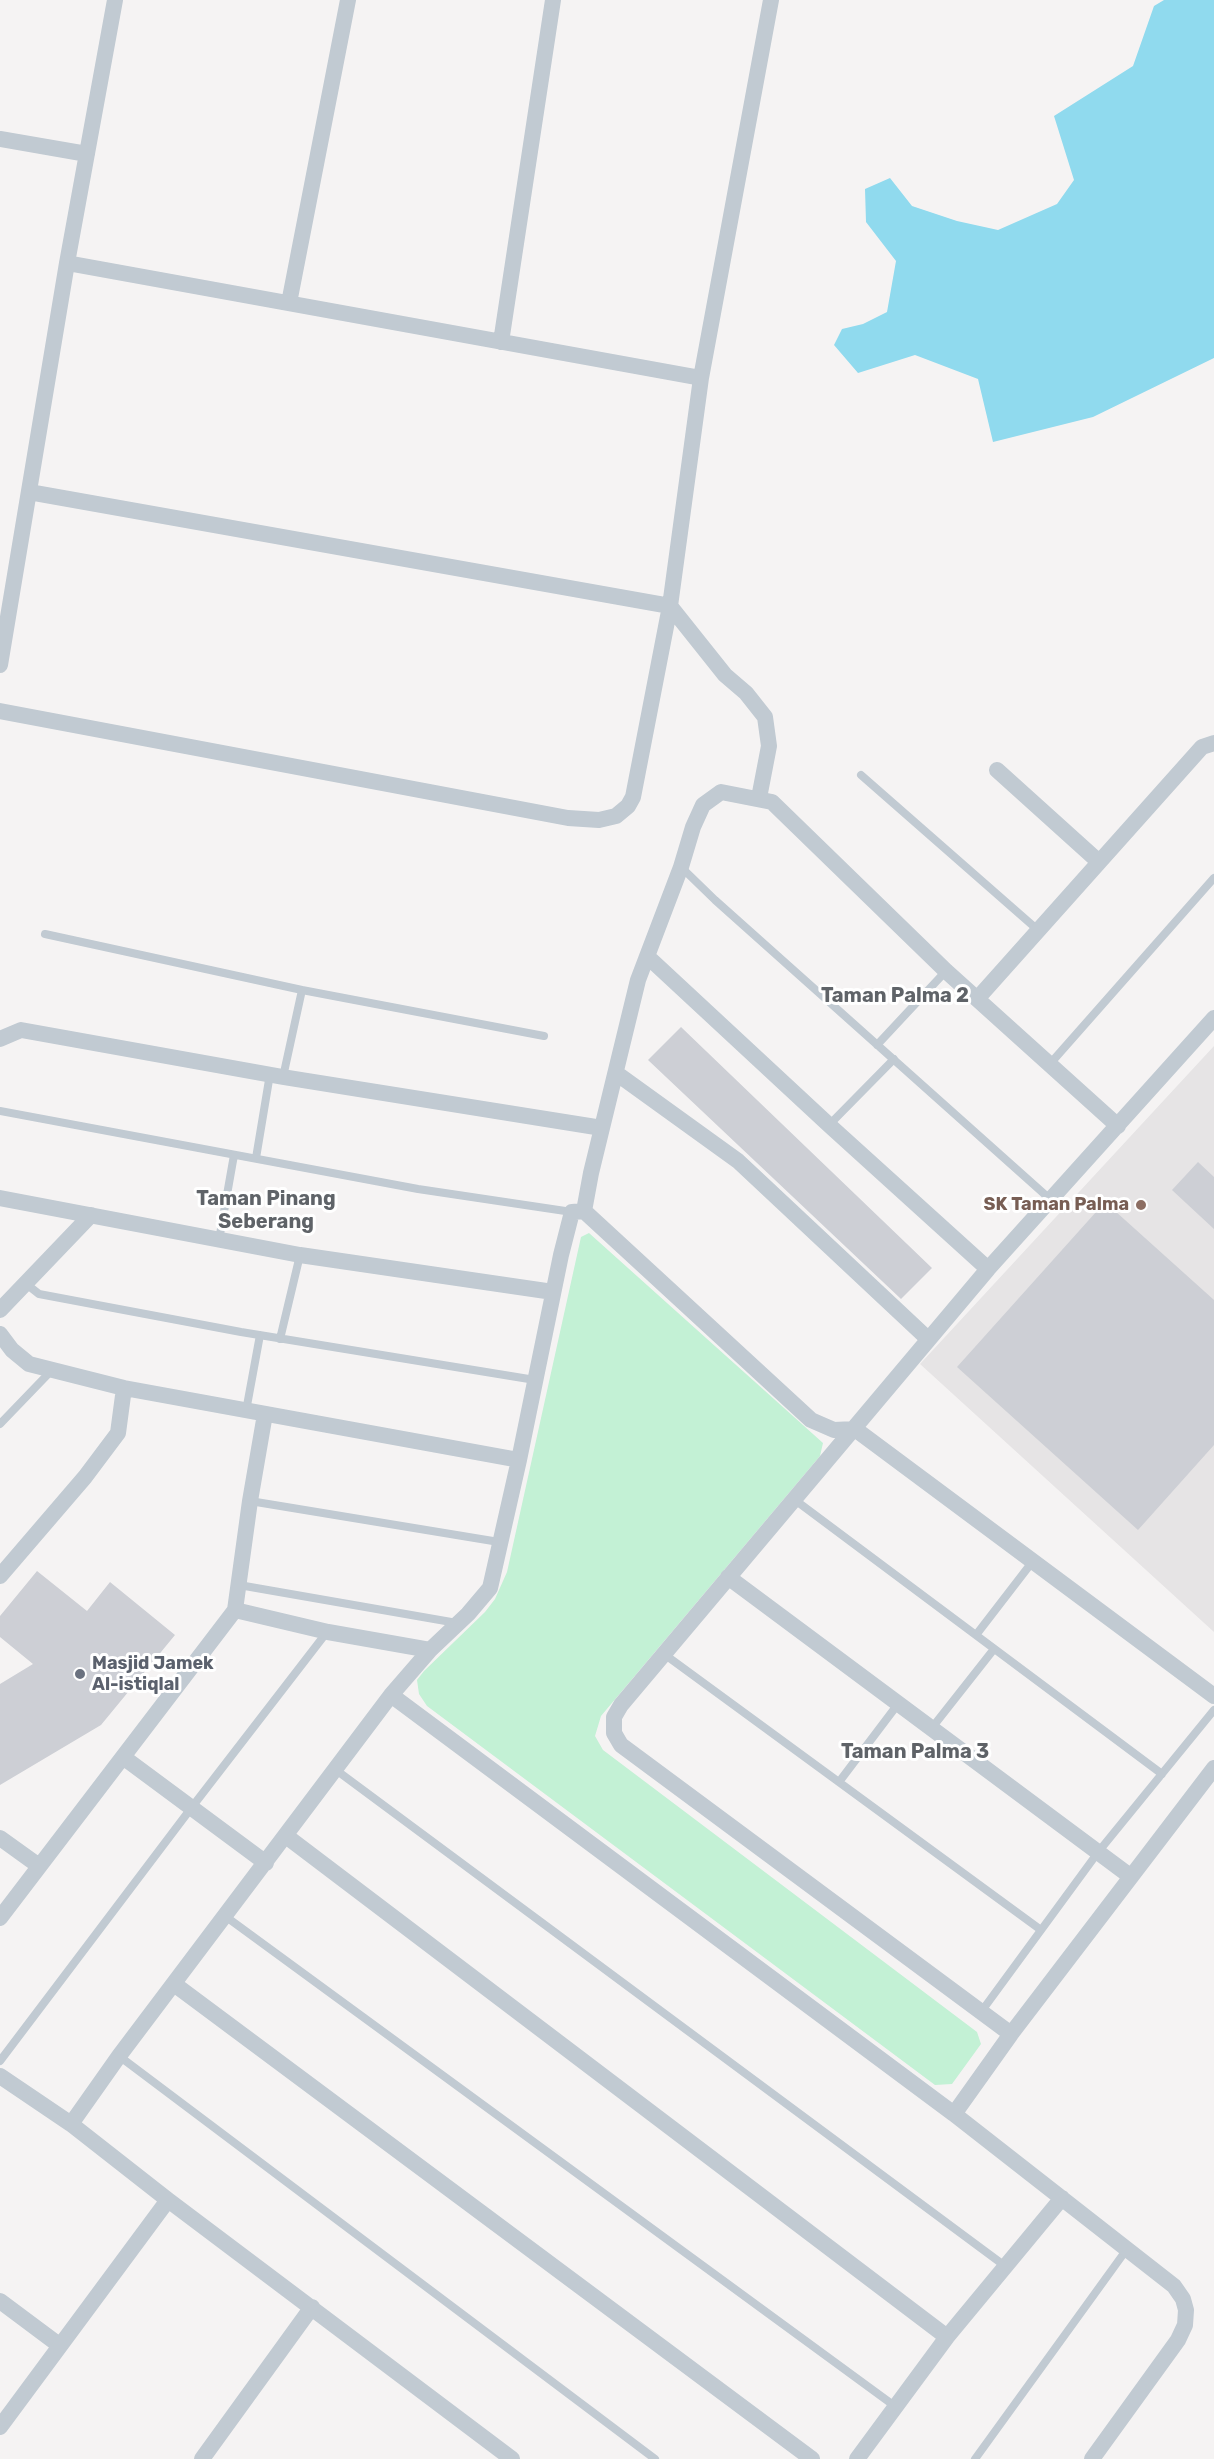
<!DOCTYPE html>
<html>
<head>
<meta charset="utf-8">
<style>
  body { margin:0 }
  canvas { display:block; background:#f5f3f3 }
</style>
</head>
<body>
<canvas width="1214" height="2459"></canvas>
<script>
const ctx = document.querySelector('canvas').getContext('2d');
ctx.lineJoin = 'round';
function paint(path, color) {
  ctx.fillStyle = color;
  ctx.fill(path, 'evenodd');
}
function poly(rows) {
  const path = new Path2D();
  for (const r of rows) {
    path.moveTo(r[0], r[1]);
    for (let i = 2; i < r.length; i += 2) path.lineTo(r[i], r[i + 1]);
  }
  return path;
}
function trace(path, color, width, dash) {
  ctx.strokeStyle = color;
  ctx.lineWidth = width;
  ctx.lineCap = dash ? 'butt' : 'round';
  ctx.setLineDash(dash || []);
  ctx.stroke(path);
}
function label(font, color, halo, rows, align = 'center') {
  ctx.font = font + ' Rubik,sans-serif';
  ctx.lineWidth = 6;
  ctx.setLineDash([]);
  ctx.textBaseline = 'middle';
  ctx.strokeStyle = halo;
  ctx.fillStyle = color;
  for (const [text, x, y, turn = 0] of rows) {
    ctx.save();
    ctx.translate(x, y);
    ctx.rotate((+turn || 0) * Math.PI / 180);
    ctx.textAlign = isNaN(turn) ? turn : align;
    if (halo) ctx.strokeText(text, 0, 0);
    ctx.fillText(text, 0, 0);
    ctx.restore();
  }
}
paint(poly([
  [1214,1046,1214,1632,920,1364]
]), '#e6e4e5');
paint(poly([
  [589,1233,823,1443,820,1456,601,1716,595,1736,603,1750,977,2032,981,2044,952,2084,935,2085,427,1706,419,1694,417,1680,424,1671,485,1612,495,1599,507,1572,581,1237]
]), '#c3f1d5');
paint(poly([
  [1164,0,1214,0,1214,358,1093,417,993,442,978,379,915,355,858,373,834,345,842,329,863,324,887,312,896,261,866,222,865,189,890,178,912,206,957,221,998,230,1057,204,1074,180,1054,116,1133,66,1154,6]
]), '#90daee');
paint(poly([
  [681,1027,932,1268,901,1299,648,1060],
  [1198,1162,1214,1177,1214,1229,1172,1190],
  [1105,1202,1214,1300,1214,1445,1138,1530,957,1367],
  [37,1571,87,1611,110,1582,175,1635,101,1725,0,1785,0,1684,33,1664,0,1637,0,1616]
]), '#cdcfd5');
trace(poly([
  [861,775,1039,931],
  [681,867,715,900,1051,1200],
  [45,934,302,990,544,1036],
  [877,1045,946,971],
  [1049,1065,1214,878],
  [283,1077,302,990],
  [0,1111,418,1189,572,1212],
  [829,1125,894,1059],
  [256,1158,270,1074],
  [219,1240,234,1155],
  [25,1283,39,1294,241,1332,535,1380],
  [280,1339,300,1255],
  [246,1411,260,1335],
  [0,1424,52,1370],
  [795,1500,1162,1774],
  [250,1501,499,1542],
  [239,1585,457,1623],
  [976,1635,1033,1561],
  [664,1654,1041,1930],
  [931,1729,994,1649],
  [336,1770,1005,2266],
  [839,1782,898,1704],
  [225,1916,896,2407],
  [981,2012,1099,1851,1214,1710],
  [119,2056,655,2459],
  [0,2061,192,1807,327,1632],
  [975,2459,1127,2249]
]), '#c1cad2', 8);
trace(poly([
  [0,139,87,154],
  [67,263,701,378],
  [289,303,348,0],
  [501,342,553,0],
  [29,492,670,606,725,675,746,693,765,717,769,746,759,798],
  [0,665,67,263,115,0],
  [0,711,568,818,599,820,616,816,628,806,633,797,670,606,701,378,771,0],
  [997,770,1099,862],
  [648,957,829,1125,988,1269,1214,1018],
  [977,999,1202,747,1214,743],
  [0,1039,21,1030,283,1077,602,1128],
  [616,1073,738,1161,928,1339],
  [0,1198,300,1255,553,1292],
  [584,1211,811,1420,834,1430,855,1429,1214,1696],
  [988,1269,621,1705,614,1717,614,1733,621,1745,1011,2034],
  [0,1310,91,1215],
  [0,1334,12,1350,29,1364,124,1388,519,1460],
  [0,1576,85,1477,118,1433,124,1388],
  [728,1577,1130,1876],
  [235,1610,328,1632,430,1650,468,1614,490,1588,519,1460,561,1255,572,1212,584,1211,591,1173,638,980,681,867,693,827,703,805,721,792,772,802,946,971,1118,1126],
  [391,1695,954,2114,1174,2286,1183,2299,1186,2310,1185,2325,1178,2340,1092,2459],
  [123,1757,266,1863],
  [286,1836,947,2337],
  [0,1838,39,1866],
  [0,1918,235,1610,250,1501,265,1414],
  [174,1984,812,2459],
  [0,2076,71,2124,168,2200,512,2459],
  [954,2114,1011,2034,1214,1768],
  [71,2124,119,2056,391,1695,430,1650],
  [0,2301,59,2345],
  [0,2427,168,2200],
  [202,2459,312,2307],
  [857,2459,947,2337,1062,2198]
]), '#c1cad2', 16);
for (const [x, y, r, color] of [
  [1141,1205,6,"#8d6e63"],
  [80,1674,6,"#6b7280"]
]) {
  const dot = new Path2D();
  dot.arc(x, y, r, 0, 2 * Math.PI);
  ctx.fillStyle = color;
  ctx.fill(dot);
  trace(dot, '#fff', 2);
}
label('bold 18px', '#785e54', '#fff', [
  ["SK Taman Palma",1129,1205]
], 'right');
label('bold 18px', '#5b616d', '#fff', [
  ["Masjid Jamek",92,1664],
  ["Al-istiqlal",92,1685]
], 'left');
label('bold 20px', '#5f6368', '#fff', [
  ["Taman Palma 2",895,996],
  ["Taman Pinang",266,1199],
  ["Seberang",266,1222],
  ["Taman Palma 3",915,1752]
]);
</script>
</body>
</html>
